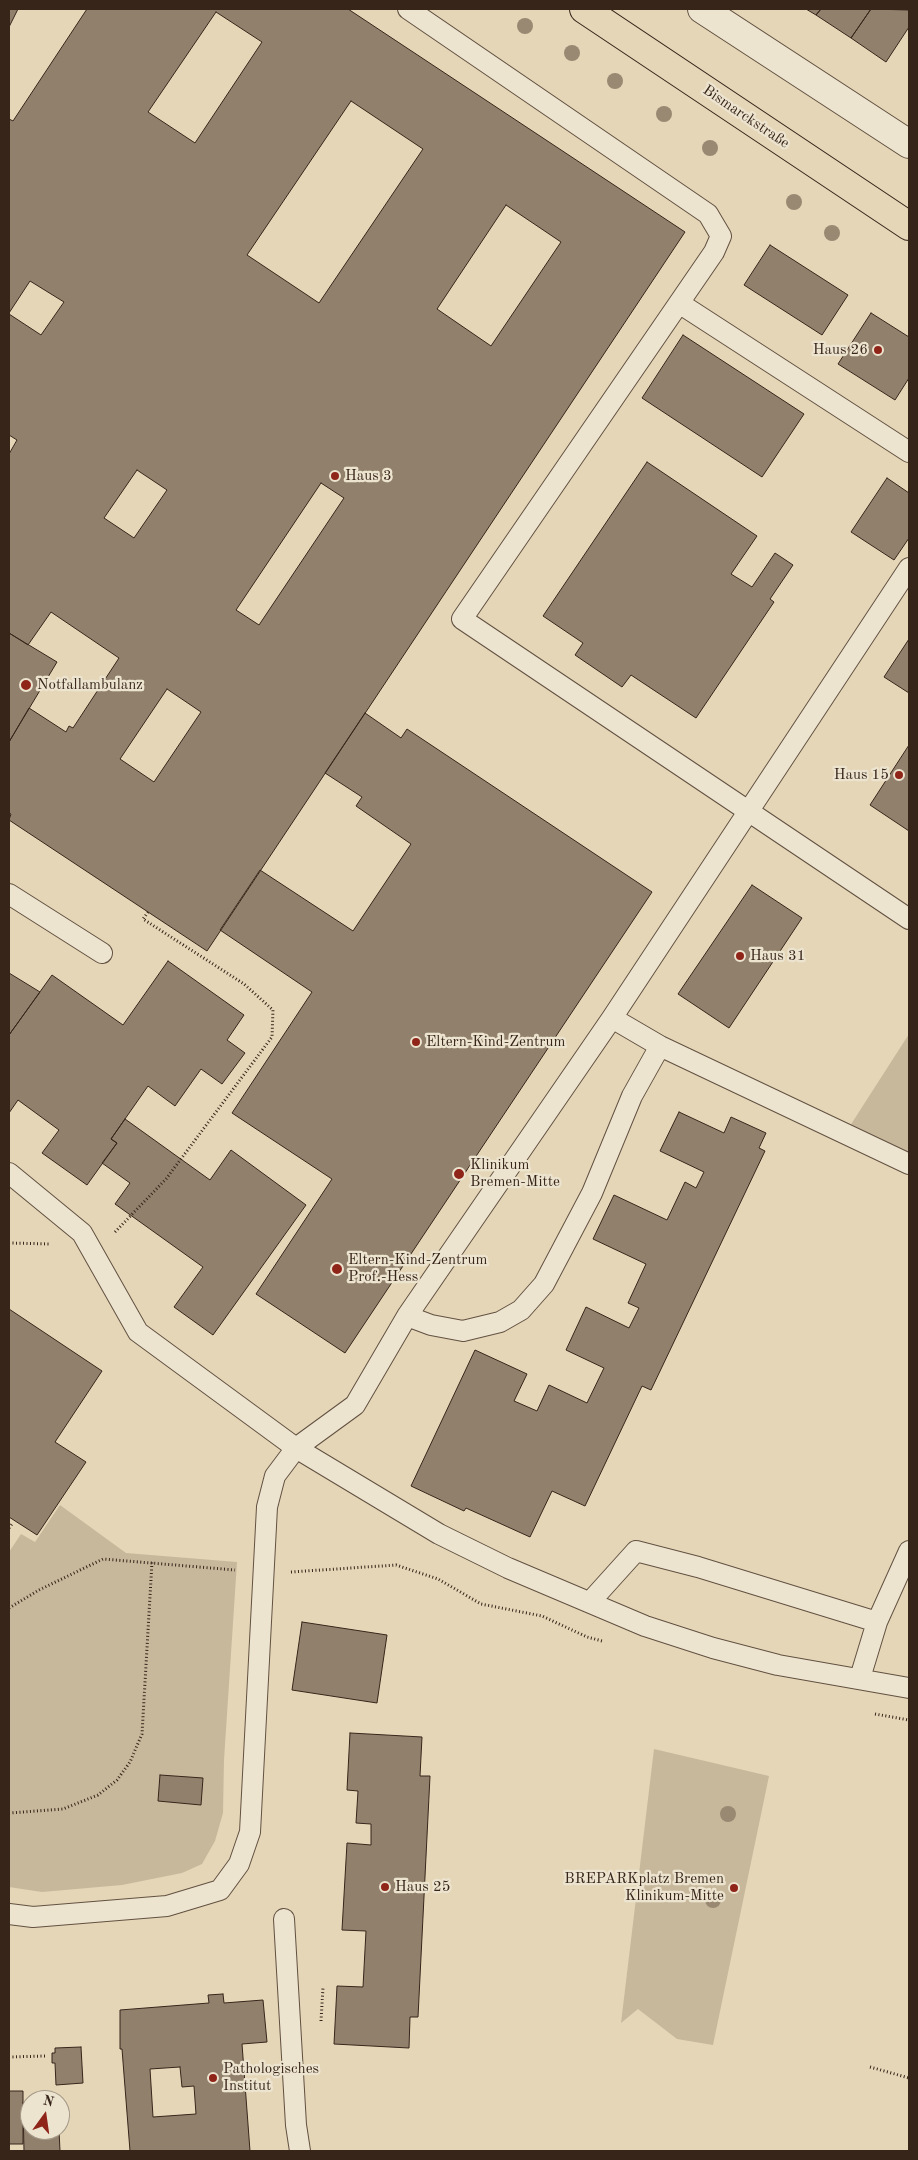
<!DOCTYPE html>
<html>
<head>
<meta charset="utf-8">
<style>
  body { margin:0 }
  #map { position:relative; width:918px; height:2160px; overflow:hidden; background:#e4d6b7; font-family:"Old Standard TT",serif }
  canvas { display:block }
  .frame { position:absolute; inset:0; border:10px solid #37251a; pointer-events:none }
  .north { position:absolute; left:20px; top:2090px; width:50px; height:50px; box-sizing:border-box; background:#ede4d0; border:1px solid #a49887; border-radius:50%; rotate:14deg; font-size:14px; font-weight:700; line-height:20px; text-align:center; color:#37251a }
  .north::after { content:''; display:block; margin:auto; width:18px; height:22px; background:#8f2418; clip-path:polygon(50% 0,100% 100%,50% 72%,0 100%) }
</style>
</head>
<body>
<div id="map">
<canvas width="918" height="2160"></canvas>
<div class="frame"></div>
<div class="north">N</div>
</div>
<script>
const ctx = document.querySelector('canvas').getContext('2d');
ctx.lineJoin = 'round';
function paint(path, color) {
  ctx.fillStyle = color;
  ctx.fill(path, 'evenodd');
}
function poly(rows) {
  const path = new Path2D();
  for (const r of rows) {
    path.moveTo(r[0], r[1]);
    for (let i = 2; i < r.length; i += 2) path.lineTo(r[i], r[i + 1]);
  }
  return path;
}
function trace(path, color, width, dash) {
  ctx.strokeStyle = color;
  ctx.lineWidth = width;
  ctx.lineCap = dash ? 'butt' : 'round';
  ctx.setLineDash(dash || []);
  ctx.stroke(path);
}
function label(font, color, halo, rows, align = 'center') {
  ctx.font = font + ' "Old Standard TT",serif';
  ctx.lineWidth = 4.5;
  ctx.setLineDash([]);
  ctx.textBaseline = 'middle';
  ctx.strokeStyle = halo;
  ctx.fillStyle = color;
  for (const [text, x, y, turn = 0] of rows) {
    ctx.save();
    ctx.translate(x, y);
    ctx.rotate((+turn || 0) * Math.PI / 180);
    ctx.textAlign = isNaN(turn) ? turn : align;
    if (halo) ctx.strokeText(text, 0, 0);
    ctx.fillText(text, 0, 0);
    ctx.restore();
  }
}
paint(poly([
  [909,1034,909,1158,848,1129],
  [60,1505,126,1553,237,1562,224,1760,223,1813,215,1841,202,1864,182,1873,122,1885,42,1892,9,1887,9,1552,21,1534,35,1542],
  [654,1749,769,1776,713,2045,677,2039,638,2009,621,2023]
]), '#c7b89c');
const building = poly([
  [9,9,18,9,9,27,9,9],
  [87,9,348,9,685,232,207,951,9,820,11,814,9,813,9,742,29,708,66,732,69,726,73,728,119,658,51,612,28,645,9,633,9,454,17,440,9,435,9,314,41,335,64,302,30,281,9,313,9,119,13,121,87,9],
  [216,12,262,42,195,143,148,112,216,12],
  [351,101,423,149,319,303,247,255,351,101],
  [506,205,561,242,491,346,437,309,506,205],
  [137,470,167,490,134,538,104,518,137,470],
  [321,483,344,498,259,625,236,610,321,483],
  [167,689,201,712,154,782,120,759,167,689],
  [806,9,821,9,816,15,806,9],
  [821,9,871,9,851,38,816,15,821,9],
  [871,9,909,10,909,27,886,62,851,38,871,9],
  [770,245,848,295,822,335,744,285,770,245],
  [871,313,909,337,909,378,895,400,838,364,871,313],
  [683,335,804,414,762,477,642,398,683,335],
  [647,462,757,536,731,574,752,587,775,553,793,565,770,599,774,602,696,718,631,675,622,687,575,655,583,643,543,616,647,462],
  [887,478,909,493,909,538,894,560,851,532,887,478],
  [9,633,57,662,9,742,9,633],
  [909,639,909,693,884,677,909,639],
  [365,713,401,738,407,729,652,892,345,1353,256,1294,332,1179,232,1113,312,992,220,930,260,870,353,931,411,844,356,806,362,797,325,773,365,713],
  [909,745,909,831,870,805,909,745],
  [752,885,802,918,729,1028,678,994,752,885],
  [168,961,244,1015,227,1040,245,1053,222,1084,201,1069,175,1106,148,1086,111,1139,117,1143,87,1185,42,1153,59,1130,18,1100,9,1113,9,1035,52,975,123,1025,168,961],
  [9,973,40,992,9,1035,9,973],
  [679,1112,724,1133,731,1117,766,1133,759,1148,765,1151,651,1390,642,1386,585,1506,552,1491,530,1537,466,1508,464,1511,411,1486,475,1350,527,1374,514,1401,537,1411,549,1385,587,1403,604,1368,566,1350,586,1307,629,1328,639,1308,628,1303,646,1264,593,1239,614,1195,667,1220,685,1182,696,1188,704,1172,660,1151,679,1112],
  [125,1119,210,1180,231,1150,306,1205,213,1335,174,1307,203,1267,115,1204,130,1183,102,1163,117,1143,111,1139,125,1119],
  [9,1309,102,1371,55,1442,86,1462,37,1535,9,1517,9,1309],
  [302,1622,387,1635,377,1703,292,1690,302,1622],
  [350,1733,422,1737,420,1776,430,1776,418,2017,410,2017,409,2048,334,2044,337,1986,363,1987,366,1931,342,1930,347,1843,371,1845,371,1824,356,1823,358,1791,347,1790,350,1733],
  [160,1775,203,1778,201,1805,158,1801,160,1775],
  [223,1994,224,2003,263,2000,267,2042,242,2044,250,2151,130,2151,122,2049,120,2049,120,2010,209,2003,208,1995,223,1994],
  [180,2067,182,2087,194,2086,196,2114,153,2117,150,2069,180,2067],
  [81,2047,83,2083,56,2085,55,2063,52,2063,52,2053,55,2053,55,2048,81,2047],
  [9,2091,23,2091,23,2144,9,2144,9,2091],
  [23,2103,30,2104,30,2130,59,2130,60,2151,24,2151,23,2103]
]);
paint(building, '#91816c');
trace(building, '#37251a', 1);
const lane = poly([
  [408,9,708,214,721,236,714,252,679,303,909,452],
  [679,303,462,619,909,919],
  [9,894,102,953],
  [612,1018,660,1046,909,1164],
  [9,1173,82,1233,138,1332,296,1448,439,1534,508,1568,645,1626,713,1648,778,1665,909,1688],
  [407,1316,431,1325,463,1331,500,1322,521,1310,544,1284,592,1193,632,1096,660,1046],
  [590,1602,636,1551,698,1567,877,1622],
  [860,1678,877,1622,909,1551],
  [9,1914,33,1917,167,1906,220,1890,239,1864,250,1832,267,1507,275,1476,296,1448,355,1405,407,1316,612,1018,909,568],
  [284,1919,296,2125,300,2151]
]);
const street = poly([
  [702,9,909,144]
]);
const primary = poly([
  [584,9,909,226]
]);
trace(lane, '#625141', 22);
trace(street, '#625141', 30);
trace(primary, '#37251a', 30);
trace(poly([
  [115,1232,166,1179,272,1037,273,1010,244,984,143,919,148,912],
  [9,1243,50,1244],
  [9,1528,12,1524],
  [291,1572,396,1565,438,1579,481,1604,542,1616,587,1637,602,1641],
  [9,1608,39,1590,103,1559,235,1570],
  [875,1714,909,1720],
  [9,1813,63,1809,98,1795,117,1780,130,1762,142,1734,152,1562],
  [321,2021,323,1987],
  [9,2057,45,2056],
  [870,2067,909,2078]
]), '#37251a', 3, [1, 2.5]);
trace(lane, '#ede4d0', 20);
trace(street, '#ede4d0', 28);
trace(primary, '#e4d6b7', 28);
ctx.fillStyle = '#998972';
for (const [x, y] of [
  [525,26],
  [572,53],
  [615,81],
  [664,114],
  [710,148],
  [794,202],
  [832,233],
  [728,1814],
  [713,1900]
]) {
  ctx.beginPath();
  ctx.arc(x, y, 8, 0, 2 * Math.PI);
  ctx.fill();
}
for (const [x, y, r, color] of [
  [878,350,5,"#8f2418"],
  [335,476,5,"#8f2418"],
  [26,685,6,"#8f2418"],
  [899,775,5,"#8f2418"],
  [740,956,5,"#8f2418"],
  [416,1042,5,"#8f2418"],
  [459,1174,6,"#8f2418"],
  [337,1269,6,"#8f2418"],
  [385,1887,5,"#8f2418"],
  [734,1888,5,"#8f2418"],
  [213,2078,5,"#8f2418"]
]) {
  const dot = new Path2D();
  dot.arc(x, y, r, 0, 2 * Math.PI);
  ctx.fillStyle = color;
  ctx.fill(dot);
  trace(dot, '#ede4d0', 2);
}
label('15px', '#37251a', '#ede4d0', [
  ["Bismarckstraße",746,117,34]
]);
label('15px', '#37251a', '#ede4d0', [
  ["Haus 26",868,350,"right"],
  ["Haus 3",345,476],
  ["Notfallambulanz",37,685],
  ["Haus 15",889,775,"right"],
  ["Haus 31",750,956],
  ["Eltern-Kind-Zentrum",426,1042],
  ["Klinikum",470,1165],
  ["Bremen-Mitte",470,1182],
  ["Eltern-Kind-Zentrum",348,1260],
  ["Prof.-Hess",348,1277],
  ["BREPARKplatz Bremen",724,1879,"right"],
  ["Klinikum-Mitte",724,1896,"right"],
  ["Haus 25",395,1887],
  ["Pathologisches",223,2069],
  ["Institut",223,2086]
], 'left');
</script>
</body>
</html>
